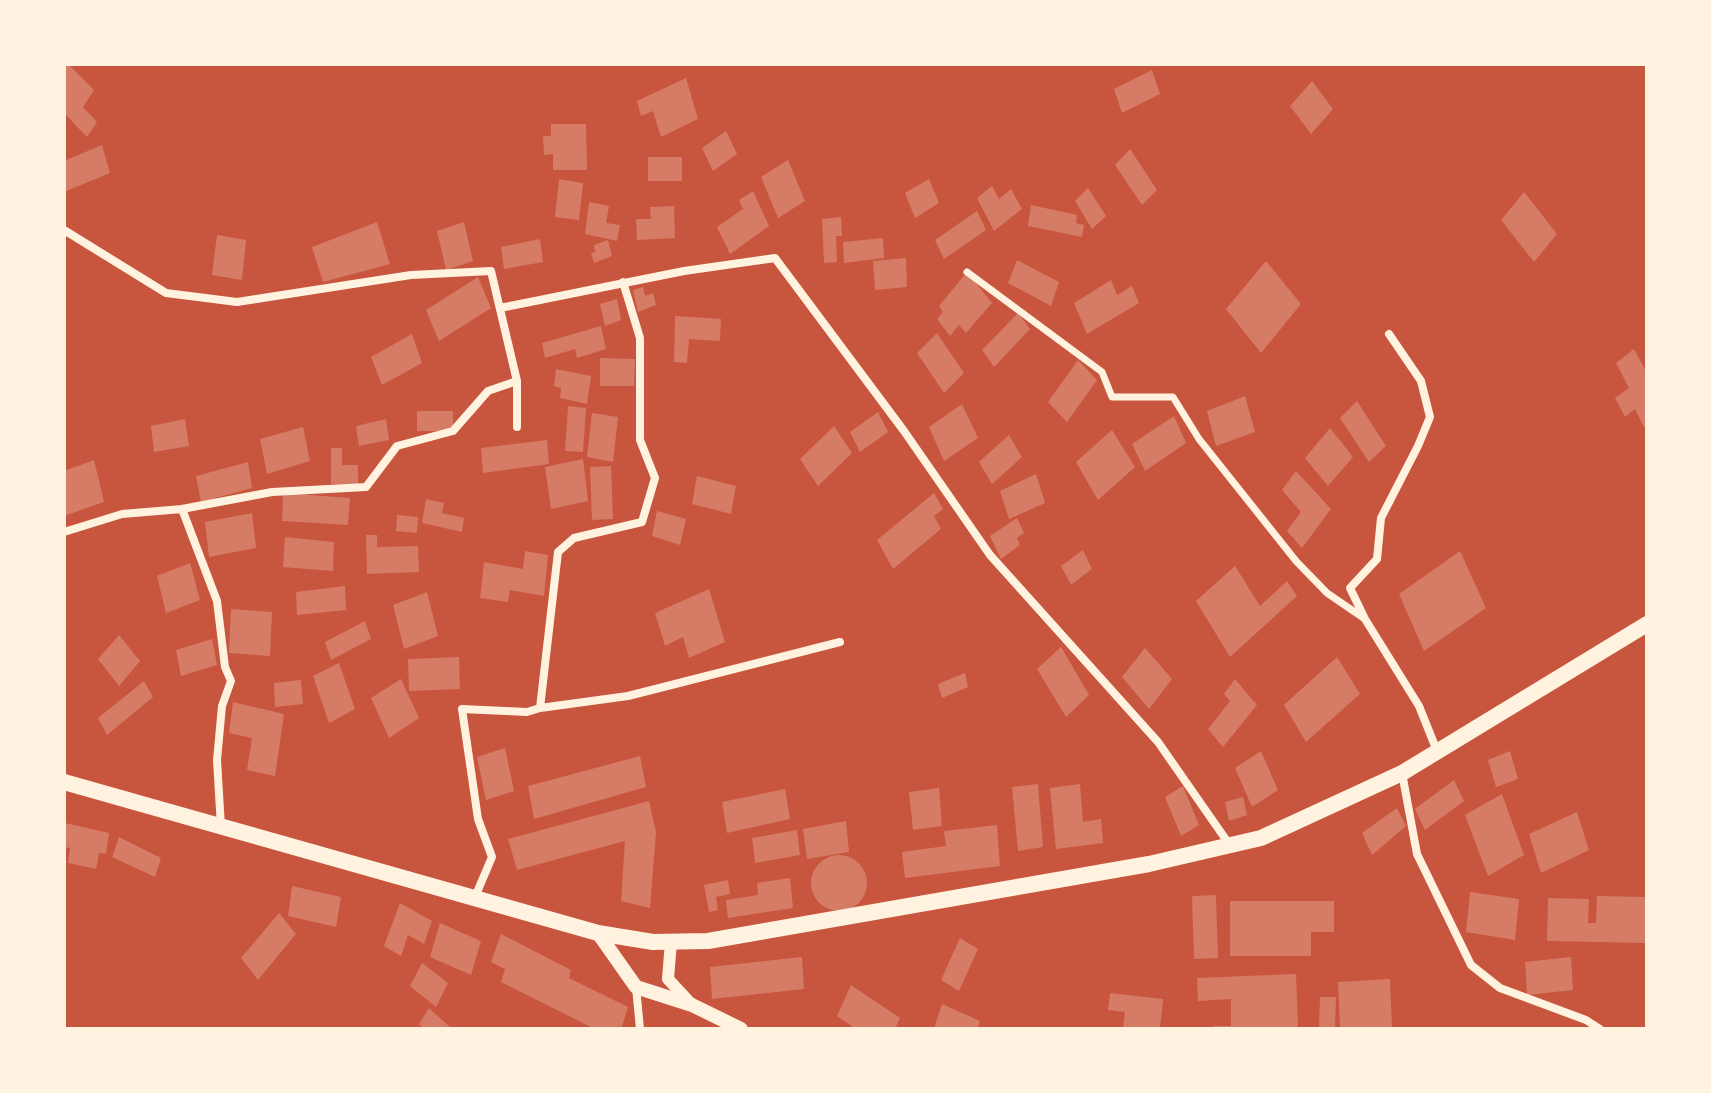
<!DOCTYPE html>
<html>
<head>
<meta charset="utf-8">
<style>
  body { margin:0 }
  #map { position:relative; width:1711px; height:1093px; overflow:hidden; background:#c8553d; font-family:"Noto Sans",sans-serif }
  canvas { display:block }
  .frame { position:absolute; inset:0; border:66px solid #fff3e0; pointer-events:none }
</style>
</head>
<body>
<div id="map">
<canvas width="1711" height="1093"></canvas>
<div class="frame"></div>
</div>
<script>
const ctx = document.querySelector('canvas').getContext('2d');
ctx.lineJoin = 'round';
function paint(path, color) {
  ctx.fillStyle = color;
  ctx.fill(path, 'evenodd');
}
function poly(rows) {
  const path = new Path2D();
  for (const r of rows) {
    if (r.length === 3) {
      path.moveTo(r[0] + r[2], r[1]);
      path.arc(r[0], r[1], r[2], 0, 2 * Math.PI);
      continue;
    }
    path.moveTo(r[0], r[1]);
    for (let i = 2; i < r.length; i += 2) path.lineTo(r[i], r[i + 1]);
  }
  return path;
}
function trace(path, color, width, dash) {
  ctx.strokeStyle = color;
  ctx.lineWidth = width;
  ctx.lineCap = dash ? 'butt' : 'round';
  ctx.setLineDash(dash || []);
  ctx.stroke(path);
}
paint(poly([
  [64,64,68,64,94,90,83,107,97,122,87,137,64,113],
  [1152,70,1160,94,1122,113,1114,89],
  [686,78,698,119,661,137,653,111,641,116,637,101],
  [1312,81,1333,109,1311,134,1290,106],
  [551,124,586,124,587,170,553,170,553,154,544,155,543,136,551,136],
  [726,131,737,154,713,171,702,148],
  [102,145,110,173,64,192,64,161],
  [1130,149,1157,190,1142,205,1115,165],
  [648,157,682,157,682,181,648,181],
  [788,160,805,201,778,218,761,177],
  [559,179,583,183,579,220,555,217],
  [929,179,939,203,915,218,905,193],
  [992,186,999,199,1011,189,1022,209,994,231,977,198],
  [1088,188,1106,216,1092,229,1075,201],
  [753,191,769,226,730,254,717,227,743,209,739,200],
  [1524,192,1557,234,1534,262,1501,220],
  [589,202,609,206,606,223,620,225,617,241,585,234],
  [1031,205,1077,215,1076,223,1084,225,1082,237,1028,226],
  [674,206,675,238,637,240,636,219,651,219,650,207],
  [977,211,986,230,944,259,935,240],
  [841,217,842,236,836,236,837,262,824,263,822,219],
  [377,222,390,264,323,282,312,247],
  [464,222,473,261,446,270,437,231],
  [217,235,246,240,242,280,212,275],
  [883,238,884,258,844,263,843,242],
  [540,239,543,262,504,269,501,247],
  [608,240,612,256,594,263,591,253,595,252,594,245],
  [906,258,907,287,875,290,873,261],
  [1017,260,1059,282,1051,306,1008,283],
  [1266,261,1301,304,1261,353,1226,309],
  [967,272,992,303,966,333,959,325,950,336,937,319,943,312,939,306],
  [478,277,491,308,439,341,426,310],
  [1111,280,1117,295,1132,286,1139,303,1087,334,1074,303],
  [643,287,645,296,653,293,656,305,638,312,633,290],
  [617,299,621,320,605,326,600,304],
  [1018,313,1030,329,994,367,982,350],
  [675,316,721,319,720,341,689,339,687,363,674,362],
  [601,326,606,349,577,358,575,349,545,358,542,343],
  [937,333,964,373,944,393,917,353],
  [412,334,422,363,382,385,371,357],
  [1634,349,1647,373,1647,425,1644,427,1635,409,1625,417,1615,398,1629,388,1616,363],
  [600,358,635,359,634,386,600,386],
  [1078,360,1097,380,1067,422,1048,402],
  [556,369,591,376,587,404,560,398,561,388,554,386],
  [1245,396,1255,432,1216,446,1207,411],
  [1357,401,1386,446,1369,462,1340,418],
  [962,404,978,438,944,461,929,427],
  [568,406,586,408,583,452,565,451],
  [417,411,453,411,453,431,417,431],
  [878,412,888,432,860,452,850,432],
  [592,413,618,417,613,462,587,457],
  [1174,416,1186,443,1145,471,1132,444],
  [185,419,189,446,154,452,151,426],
  [386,419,389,440,359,446,356,426],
  [834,426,852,453,818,486,800,459],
  [303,427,310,461,267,474,260,439],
  [1330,428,1353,457,1328,486,1305,458],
  [1112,430,1135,467,1098,500,1076,462],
  [1009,435,1022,457,992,484,979,462],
  [547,440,549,464,483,473,481,448],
  [331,448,342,448,342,465,358,465,358,484,331,484],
  [583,459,588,501,551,509,545,467],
  [94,460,104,502,64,516,64,471],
  [248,462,252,488,201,502,196,476],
  [611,466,613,519,592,520,590,467],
  [1296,471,1331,509,1302,548,1287,531,1301,512,1282,490],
  [1036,474,1045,503,1009,519,1000,491],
  [697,476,736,486,731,514,692,504],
  [283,493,350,498,348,525,282,521],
  [934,493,943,509,934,516,941,529,893,569,877,540],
  [426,499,444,503,442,513,464,518,462,532,422,523],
  [657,511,686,519,680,545,652,536],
  [252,513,256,548,209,557,205,522],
  [397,515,418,517,417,533,396,531],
  [1017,518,1024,533,1017,538,1020,545,1001,559,990,536],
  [366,535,377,535,377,547,418,546,419,572,367,574],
  [285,537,334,542,333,571,283,567],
  [1083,550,1092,569,1071,585,1061,566],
  [525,551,548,555,544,596,510,590,508,602,480,598,484,562,523,569],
  [1460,551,1486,608,1424,651,1399,594],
  [190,563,200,600,166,613,157,576],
  [1235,566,1260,606,1287,581,1297,596,1230,657,1196,601],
  [345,586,346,610,297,615,296,592],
  [709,589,725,642,689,658,683,637,665,646,655,613],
  [427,592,438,636,404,649,393,605],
  [231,609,272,612,270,656,229,653],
  [365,621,371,639,331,660,325,642],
  [119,635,140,661,119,686,98,659],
  [212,639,217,665,181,676,176,650],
  [1061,647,1089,695,1066,717,1037,669],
  [1145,648,1172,679,1149,709,1122,677],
  [459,657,460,689,409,691,408,659],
  [1337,657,1360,694,1306,742,1284,705],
  [339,663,355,709,329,723,313,676],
  [965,673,968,687,942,698,938,684],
  [401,679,419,718,389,738,371,698],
  [1235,679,1257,705,1223,747,1208,729,1230,701,1224,694],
  [301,680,303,704,275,707,274,683],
  [144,681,153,697,107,735,98,718],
  [233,702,284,714,275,776,247,770,252,738,229,733],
  [505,748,514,791,486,800,477,757],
  [1261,751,1278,790,1252,807,1235,768],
  [1510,751,1518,779,1496,787,1488,760],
  [640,756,646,787,534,819,528,786],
  [1454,780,1464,801,1425,830,1415,809],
  [1038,784,1043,847,1018,851,1012,787],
  [1080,784,1083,822,1101,819,1103,843,1056,849,1050,788],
  [1183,786,1199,825,1181,836,1165,797],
  [939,788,942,826,913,830,909,792],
  [785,789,790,819,727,833,722,802],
  [1502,794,1524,855,1488,876,1465,815],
  [1243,797,1247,815,1229,821,1225,802],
  [649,801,656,832,650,908,621,901,625,841,517,870,508,839],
  [1397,808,1406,826,1372,855,1362,833],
  [1577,812,1589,850,1541,873,1529,834],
  [846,821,849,852,807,859,803,829],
  [65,823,109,833,106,854,99,853,96,869,68,863,70,848,64,847],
  [997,825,1000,866,905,878,902,852,946,846,944,831],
  [797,830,800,855,755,863,752,838],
  [119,837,161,858,155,877,112,857],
  [839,883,28],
  [790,878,793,908,728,918,726,900,758,895,757,883],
  [728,880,730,894,716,897,718,910,709,912,704,885],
  [292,886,341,897,336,927,288,916],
  [1470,892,1519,899,1515,940,1466,932],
  [1216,895,1218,958,1194,959,1192,896],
  [1597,896,1646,897,1646,943,1547,941,1548,898,1589,899,1588,923,1596,923],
  [1230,901,1334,901,1334,932,1311,932,1311,956,1230,956],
  [400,903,432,921,424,944,408,935,401,956,384,946],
  [279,913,296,934,258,980,241,958],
  [440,923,481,941,471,975,430,957],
  [501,934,571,970,569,978,628,1007,621,1029,595,1029,501,982,505,969,491,962],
  [960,938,978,949,959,991,941,980],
  [802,957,804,989,712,999,710,967],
  [1571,957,1573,990,1527,995,1525,962],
  [422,963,448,983,436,1007,410,986],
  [1296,974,1298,1029,1214,1029,1214,1026,1231,1026,1231,999,1198,1001,1197,978],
  [1390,979,1392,1029,1340,1029,1338,982],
  [851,985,900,1018,895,1029,856,1029,837,1016],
  [1110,993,1163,999,1160,1029,1123,1029,1125,1012,1108,1010],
  [1320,997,1336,997,1335,1029,1319,1029],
  [942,1004,980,1021,977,1029,934,1028],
  [429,1008,452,1029,424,1029,419,1024]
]), '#d67c66');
trace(poly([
  [967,272,1102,372,1112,397,1173,397,1199,439,1296,561,1327,593,1365,619]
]), '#fff3e0', 7);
trace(poly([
  [64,230,166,293,237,302,411,275,491,271,517,381,488,391,453,431,397,446,366,487,272,492,182,509,122,514,64,532],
  [500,308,684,271,775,258,904,431,990,555,1158,742,1229,844],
  [1389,334,1421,381,1430,417,1418,446,1381,518,1377,559,1350,588,1365,619,1419,706,1437,751],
  [517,381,517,427],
  [182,509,217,601,225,667,231,681,222,706,217,760,221,827],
  [540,708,628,696,840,642],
  [1402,773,1417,854,1471,965,1500,988,1586,1020,1600,1029],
  [475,897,492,857,478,819,462,709,527,712,540,708,558,552,574,538,642,522,655,478,640,440,640,338,623,282],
  [636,987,640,1029]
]), '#fff3e0', 8);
trace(poly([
  [671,942,668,979,692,1005]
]), '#fff3e0', 12);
trace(poly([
  [598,933,636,987,692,1005,741,1029]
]), '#fff3e0', 14);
trace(poly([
  [64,782,598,933,653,942,708,941,1149,864,1261,838,1402,773,1647,624]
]), '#fff3e0', 16);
</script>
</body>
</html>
